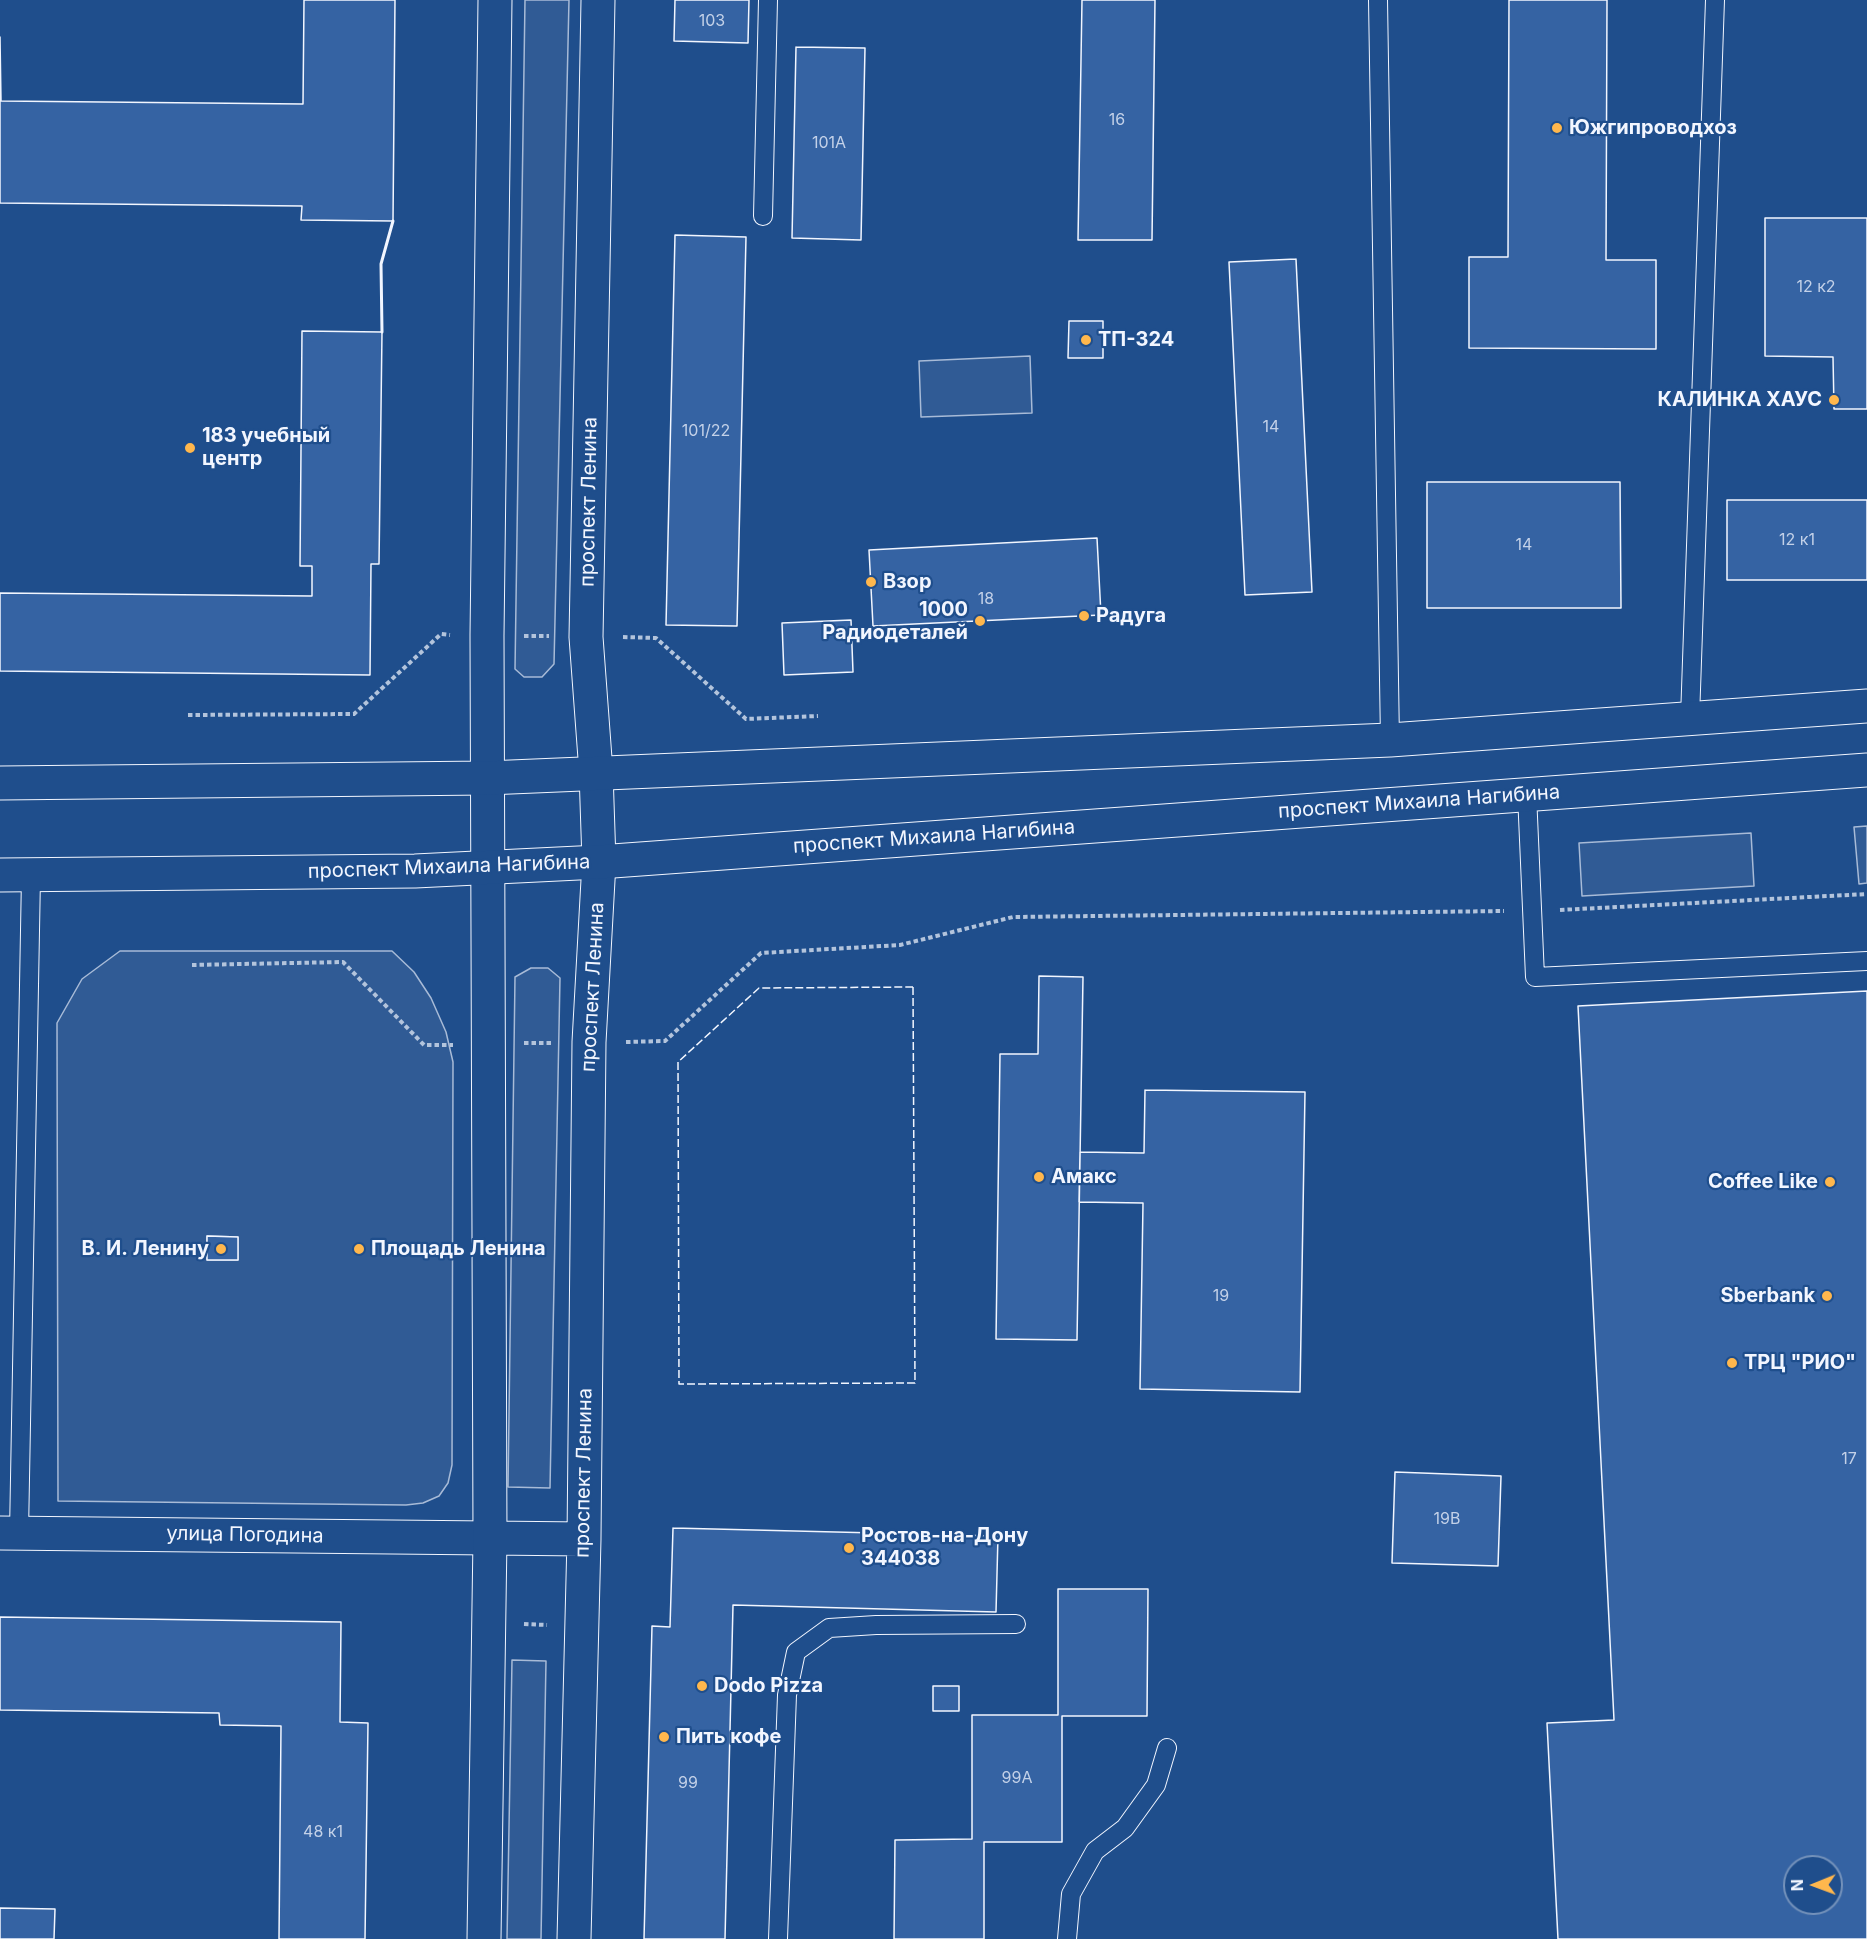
<!DOCTYPE html>
<html>
<head>
<meta charset="utf-8">
<style>
  body { margin:0 }
  #map { position:relative; width:1867px; height:1939px; overflow:hidden; background:#1f4e8c; font-family:Inter,sans-serif }
  canvas { display:block }
  .north { position:absolute; left:1783px; top:1855px; width:60px; height:60px; box-sizing:border-box; background:#1f4e8c; border:2px solid #7391ba; border-radius:50%; rotate:269deg; font-size:16px; font-weight:700; line-height:24px; text-align:center; color:#f2f6ff }
  .north::after { content:''; display:block; margin:auto; width:21px; height:27px; background:#ffb74d; clip-path:polygon(50% 0,100% 100%,50% 72%,0 100%) }
</style>
</head>
<body>
<div id="map">
<canvas width="1867" height="1939"></canvas>
<div class="north">N</div>
</div>
<script>
const ctx = document.querySelector('canvas').getContext('2d');
ctx.lineJoin = 'round';
function paint(path, color) {
  ctx.fillStyle = color;
  ctx.fill(path, 'evenodd');
}
function poly(rows) {
  const path = new Path2D();
  for (const r of rows) {
    path.moveTo(r[0], r[1]);
    for (let i = 2; i < r.length; i += 2) path.lineTo(r[i], r[i + 1]);
  }
  return path;
}
function trace(path, color, width, dash) {
  ctx.strokeStyle = color;
  ctx.lineWidth = width;
  ctx.lineCap = dash ? 'butt' : 'round';
  ctx.setLineDash(dash || []);
  ctx.stroke(path);
}
function label(font, color, halo, rows, align = 'center') {
  ctx.font = font + ' Inter,sans-serif';
  ctx.lineWidth = 4.5;
  ctx.setLineDash([]);
  ctx.textBaseline = 'middle';
  ctx.strokeStyle = halo;
  ctx.fillStyle = color;
  for (const [text, x, y, turn = 0] of rows) {
    ctx.save();
    ctx.translate(x, y);
    ctx.rotate((+turn || 0) * Math.PI / 180);
    ctx.textAlign = isNaN(turn) ? turn : align;
    if (halo) ctx.strokeText(text, 0, 0);
    ctx.fillText(text, 0, 0);
    ctx.restore();
  }
}
const built = poly([
  [525,0,569,0,554,664,542,677,524,677,515,669,525,0],
  [1030,356,1032,413,921,417,919,361,1030,356],
  [1867,826,1867,883,1859,884,1854,827,1867,826],
  [1751,833,1754,886,1582,896,1579,843,1751,833],
  [120,951,392,951,414,972,431,998,446,1032,453,1062,452,1465,448,1483,439,1496,423,1503,406,1505,58,1501,57,1023,82,979,120,951],
  [207,1236,238,1237,238,1260,207,1260,207,1236],
  [531,968,548,968,560,978,550,1488,508,1487,515,977,531,968],
  [512,1660,546,1661,541,1939,507,1939,512,1660]
]);
paint(built, '#305b95');
trace(built, '#a8bbd7', 1.5);
const building = poly([
  [304,0,395,0,393,221,301,220,302,206,0,203,0,37,1,101,303,104,304,0],
  [675,0,749,0,748,43,674,41,675,0],
  [1082,0,1155,0,1152,240,1078,240,1082,0],
  [1509,0,1607,0,1606,260,1656,260,1656,349,1469,348,1469,257,1508,257,1509,0],
  [796,47,865,48,861,240,792,238,796,47],
  [1765,218,1867,218,1867,409,1834,409,1833,357,1765,356,1765,218],
  [675,235,746,237,737,626,666,625,675,235],
  [1296,259,1312,592,1245,595,1229,262,1296,259],
  [1069,321,1103,321,1103,358,1068,358,1069,321],
  [302,331,382,332,379,564,371,564,370,675,0,671,0,593,312,596,312,566,300,566,302,331],
  [1427,482,1620,482,1621,608,1427,608,1427,482],
  [1727,500,1867,500,1867,580,1727,580,1727,500],
  [1097,538,1101,615,873,626,869,550,1097,538],
  [851,620,853,672,784,675,782,623,851,620],
  [1039,976,1083,977,1077,1340,996,1339,1000,1054,1038,1054,1039,976],
  [1867,991,1867,1939,1558,1939,1547,1723,1614,1720,1578,1006,1867,991],
  [1795,1867,1831,1867,1831,1903,1795,1903,1795,1867],
  [1145,1090,1305,1092,1300,1392,1140,1389,1143,1203,1079,1202,1080,1152,1144,1153,1145,1090],
  [207,1236,238,1237,238,1260,207,1260,207,1236],
  [1395,1472,1501,1476,1498,1566,1392,1563,1395,1472],
  [673,1528,998,1536,996,1612,733,1605,725,1939,644,1939,652,1626,670,1627,673,1528],
  [1058,1589,1148,1589,1147,1716,1062,1716,1062,1842,984,1842,984,1939,894,1939,895,1840,972,1839,972,1715,1058,1715,1058,1589],
  [0,1617,341,1622,340,1722,368,1723,365,1939,279,1939,281,1726,220,1725,219,1713,0,1710,0,1617],
  [933,1686,959,1686,959,1711,933,1711,933,1686],
  [0,1908,55,1909,54,1939,0,1939,0,1908]
]);
paint(building, '#3563a3');
trace(building, '#f2f6ff', 1.5);
const service = poly([
  [1378,0,1390,740],
  [763,216,768,0],
  [1690,718,1715,0],
  [1527,794,1535,977,1867,961],
  [19,1533,31,876],
  [778,1939,787,1695,796,1652,829,1628,876,1625,1016,1624],
  [1067,1939,1071,1894,1095,1851,1125,1828,1156,1785,1167,1748]
]);
const tertiary = poly([
  [0,1533,490,1538]
]);
const secondary = poly([
  [490,1538,584,1539],
  [484,1939,490,1538,487,635,495,0],
  [574,1939,584,1539,589,1042,599,862,596,772,586,637,598,0]
]);
const primary = poly([
  [0,783,487,778,1390,740,1867,706],
  [0,875,415,871,599,862,1867,770]
]);
trace(service, '#f2f6ff', 20);
trace(tertiary, '#f2f6ff', 35);
trace(secondary, '#f2f6ff', 35);
trace(primary, '#f2f6ff', 35);
trace(poly([
  [524,636,549,636],
  [623,637,656,638,746,719,818,716],
  [188,715,354,714,441,634,450,635],
  [1560,910,1867,894],
  [192,965,343,962,424,1045,453,1045],
  [626,1042,665,1041,761,953,900,945,1013,917,1504,911],
  [524,1043,552,1043],
  [524,1624,547,1625]
]), '#b3c4dc', 4, [4.5, 3]);
trace(service, '#1f4e8c', 18);
trace(tertiary, '#1f4e8c', 33);
trace(secondary, '#1f4e8c', 33);
trace(primary, '#1f4e8c', 33);
trace(poly([
  [913,987,915,1383,679,1384,678,1062,759,988,913,987]
]), '#f2f6ff', 1.5, [8, 3]);
trace(poly([
  [382,332,381,264,393,221]
]), '#f2f6ff', 3);
for (const [x, y, r, color] of [
  [1557,128,6,"#ffb74d"],
  [1086,340,6,"#ffb74d"],
  [1834,400,6,"#ffb74d"],
  [190,448,6,"#ffb74d"],
  [871,582,6,"#ffb74d"],
  [1084,616,6,"#ffb74d"],
  [980,621,6,"#ffb74d"],
  [1039,1177,6,"#ffb74d"],
  [1830,1182,6,"#ffb74d"],
  [221,1249,6,"#ffb74d"],
  [359,1249,6,"#ffb74d"],
  [1827,1296,6,"#ffb74d"],
  [1732,1363,6,"#ffb74d"],
  [849,1548,6,"#ffb74d"],
  [702,1686,6,"#ffb74d"],
  [664,1737,6,"#ffb74d"]
]) {
  const dot = new Path2D();
  dot.arc(x, y, r, 0, 2 * Math.PI);
  ctx.fillStyle = color;
  ctx.fill(dot);
  trace(dot, '#1f4e8c', 2);
}
label('16px', '#c3d1e8', null, [
  ["103",712,21],
  ["16",1117,120],
  ["101А",829,143],
  ["12 к2",1816,287],
  ["14",1271,427],
  ["101/22",706,431],
  ["12 к1",1797,540],
  ["14",1524,545],
  ["18",986,599],
  ["19",1221,1296],
  ["17",1849,1459],
  ["19В",1447,1519],
  ["99А",1017,1778],
  ["99",688,1783],
  ["48 к1",323,1832]
]);
label('bold 20px', '#f2f6ff', '#1f4e8c', [
  ["Южгипроводхоз",1569,128],
  ["ТП-324",1098,340],
  ["КАЛИНКА ХАУС",1822,400,"right"],
  ["183 учебный",202,436],
  ["центр",202,459],
  ["Взор",883,582],
  ["1000",968,610,"right"],
  ["Радиодеталей",968,633,"right"],
  ["Радуга",1096,616],
  ["Амакс",1051,1177],
  ["Coffee Like",1818,1182,"right"],
  ["В. И. Ленину",209,1249,"right"],
  ["Площадь Ленина",371,1249],
  ["Sberbank",1815,1296,"right"],
  ["ТРЦ \"РИО\"",1744,1363],
  ["Ростов-на-Дону",861,1536],
  ["344038",861,1559],
  ["Dodo Pizza",714,1686],
  ["Пить кофе",676,1737]
], 'left');
label('20px', '#f2f6ff', '#1f4e8c', [
  ["проспект Ленина",589,502,-89],
  ["проспект Михаила Нагибина",1419,802,-4],
  ["проспект Михаила Нагибина",934,837,-4],
  ["проспект Михаила Нагибина",449,867,-2],
  ["проспект Ленина",593,987,-87],
  ["проспект Ленина",584,1473,-89],
  ["улица Погодина",245,1535,1]
]);
</script>
</body>
</html>
